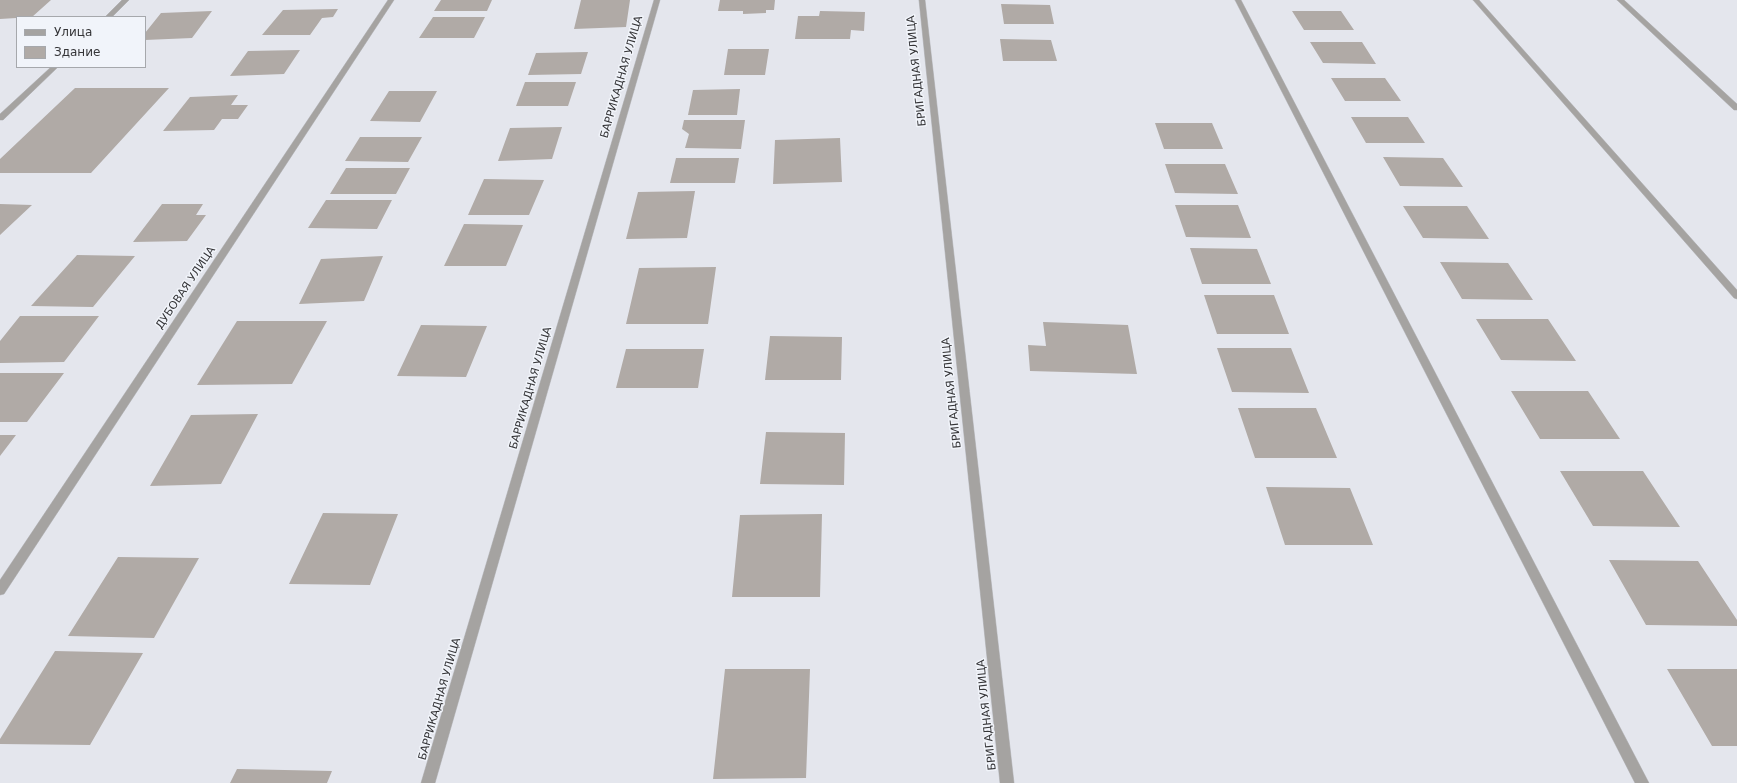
<!DOCTYPE html>
<html>
<head>
<meta charset="utf-8">
<style>
  body { margin:0 }
  #map { position:relative; width:1737px; height:783px; overflow:hidden; background:#e4e6ed; font-family:"DejaVu Sans",sans-serif }
  canvas { display:block }
  .legend { position:absolute; left:16px; top:16px; width:130px; height:52px; box-sizing:border-box; background:#f1f4fa; border:1px solid #a6a8ac; margin:0; padding:5px 7px; list-style:none; font-size:12px; color:#353538 }
  .legend li { display:flex; align-items:center; gap:8px; height:20px }
  .legend b { width:20px; border:1px solid #a6a8ac }
</style>
</head>
<body>
<div id="map">
<canvas width="1737" height="783"></canvas>
<ul class="legend">
<li><b style="height:5px;background:#a5a3a1"></b>Улица</li>
<li><b style="height:11px;background:#b0aaa6"></b>Здание</li>
</ul>
</div>
<script>
const ctx = document.querySelector('canvas').getContext('2d');
ctx.lineJoin = 'round';
function paint(path, color) {
  ctx.fillStyle = color;
  ctx.fill(path, 'evenodd');
}
function poly(rows) {
  const path = new Path2D();
  for (const r of rows) {
    path.moveTo(r[0], r[1]);
    for (let i = 2; i < r.length; i += 2) path.lineTo(r[i], r[i + 1]);
  }
  return path;
}
function trace(path, color, width, dash) {
  ctx.strokeStyle = color;
  ctx.lineWidth = width;
  ctx.lineCap = dash ? 'butt' : 'round';
  ctx.setLineDash(dash || []);
  ctx.stroke(path);
}
function label(font, color, halo, rows, align = 'center') {
  ctx.font = font + ' "DejaVu Sans",sans-serif';
  ctx.lineWidth = 3;
  ctx.setLineDash([]);
  ctx.textBaseline = 'middle';
  ctx.strokeStyle = halo;
  ctx.fillStyle = color;
  for (const [text, x, y, turn = 0] of rows) {
    ctx.save();
    ctx.translate(x, y);
    ctx.rotate((+turn || 0) * Math.PI / 180);
    ctx.textAlign = isNaN(turn) ? turn : align;
    if (halo) ctx.strokeText(text, 0, 0);
    ctx.fillText(text, 0, 0);
    ctx.restore();
  }
}
paint(poly([
  [0,0,51,0,32,17,0,19],
  [441,0,492,0,487,11,434,11],
  [581,0,630,0,626,27,574,29],
  [720,0,775,0,774,10,766,10,766,13,743,14,743,11,718,11],
  [1001,4,1050,5,1054,24,1004,24],
  [338,9,333,17,322,18,310,35,262,35,283,10],
  [212,11,192,38,145,40,145,33,161,13],
  [820,11,865,12,864,31,851,30,850,39,795,39,798,16,819,16],
  [1292,11,1341,11,1354,30,1304,30],
  [433,17,485,17,474,38,419,38],
  [1000,39,1051,40,1057,61,1003,61],
  [1310,42,1362,42,1376,64,1323,63],
  [728,49,769,49,765,75,724,75],
  [300,50,284,74,230,76,248,51],
  [588,52,581,74,528,75,536,53],
  [1331,78,1385,78,1401,101,1345,101],
  [525,82,576,82,568,106,516,106],
  [75,88,169,88,91,173,0,173,0,159],
  [740,89,737,115,688,115,693,90],
  [389,91,437,91,420,122,370,121],
  [238,95,231,105,248,105,238,119,222,119,214,130,163,131,190,97],
  [1351,117,1408,117,1425,143,1366,143],
  [684,120,745,120,741,149,685,148,689,134,682,129],
  [1155,123,1212,123,1223,149,1164,149],
  [562,127,552,159,498,161,510,128],
  [360,137,422,137,408,162,345,161],
  [840,138,842,182,773,184,775,140],
  [1383,157,1443,158,1463,187,1400,186],
  [676,158,739,158,735,183,670,183],
  [1165,164,1225,164,1238,194,1175,193],
  [346,168,410,168,396,194,330,194],
  [484,179,544,180,529,215,468,215],
  [695,191,687,238,626,239,638,192],
  [326,200,392,200,377,229,308,228],
  [0,204,32,205,0,235],
  [162,204,203,204,196,215,206,215,187,241,133,242],
  [1175,205,1238,205,1251,238,1186,237],
  [1403,206,1467,206,1489,239,1423,238],
  [464,224,523,225,506,266,444,266],
  [1190,248,1257,249,1271,284,1202,284],
  [77,255,135,256,93,307,31,306],
  [383,256,364,301,299,304,321,259],
  [1440,262,1508,263,1533,300,1462,299],
  [716,267,708,324,626,324,639,268],
  [1204,295,1274,295,1289,334,1217,334],
  [20,316,99,316,64,362,0,363,0,341],
  [1476,319,1548,319,1576,361,1501,360],
  [237,321,327,321,292,384,197,385],
  [1043,322,1128,325,1137,374,1030,371,1028,345,1046,346],
  [421,325,487,326,466,377,397,376],
  [770,336,842,337,841,380,765,380],
  [1217,348,1291,348,1309,393,1232,392],
  [626,349,704,349,698,388,616,388],
  [0,373,64,373,27,422,0,422],
  [1511,391,1588,391,1620,439,1540,439],
  [1238,408,1316,408,1337,458,1255,458],
  [258,414,221,484,150,486,191,415],
  [766,432,845,433,844,485,760,484],
  [0,435,16,435,0,456],
  [1560,471,1643,471,1680,527,1593,526],
  [1266,487,1350,488,1373,545,1285,545],
  [323,513,398,514,370,585,289,584],
  [822,514,820,597,732,597,740,515],
  [118,557,199,558,154,638,68,636],
  [1609,560,1698,561,1737,620,1737,626,1646,625],
  [55,651,143,653,90,745,0,744,0,739],
  [725,669,810,669,806,778,713,779],
  [1667,669,1737,669,1737,746,1712,746],
  [237,769,332,771,327,783,230,783]
]), '#b0aaa6');
const minor = poly([
  [122,0,129,0,112,17,105,17,122,0],
  [388,0,394,0,4,594,0,595,0,580,388,0],
  [654,0,660,0,435,783,421,783,654,0],
  [919,0,925,0,1014,783,1000,783,919,0],
  [1235,0,1241,0,1649,783,1635,783,1235,0],
  [1473,0,1479,0,1737,290,1737,299,1734,298,1473,0],
  [1617,0,1624,0,1737,104,1737,110,1734,110,1617,0],
  [51,67,58,67,3,120,0,120,0,114,51,67]
]);
trace(minor, '#c1c3c9', 1);
paint(minor, '#a5a3a1');
label('11px', '#353538', '#f1f4fa', [
  ["БРИГАДНАЯ УЛИЦА",917,71,-96],
  ["БАРРИКАДНАЯ УЛИЦА",622,77,-74],
  ["ДУБОВАЯ УЛИЦА",186,288,-56],
  ["БАРРИКАДНАЯ УЛИЦА",531,388,-74],
  ["БРИГАДНАЯ УЛИЦА",952,393,-96],
  ["БАРРИКАДНАЯ УЛИЦА",440,699,-74],
  ["БРИГАДНАЯ УЛИЦА",987,715,-96]
]);
</script>
</body>
</html>
